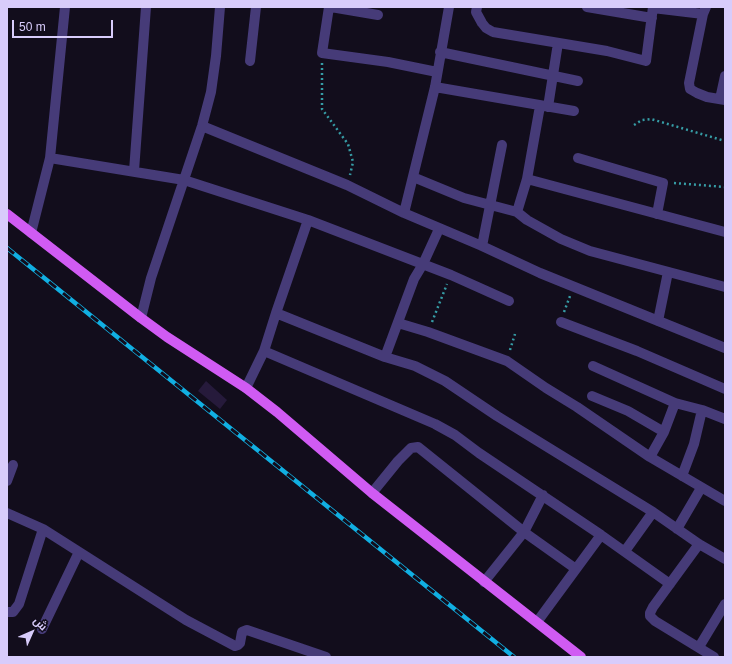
<!DOCTYPE html>
<html>
<head>
<meta charset="utf-8">
<style>
  body { margin:0 }
  #map { position:relative; width:732px; height:664px; overflow:hidden; background:#120d1c; font-family:Helvetica,Cairo,sans-serif }
  canvas { display:block }
  .frame { position:absolute; inset:0; border:8px solid #d8ccfb; pointer-events:none }
  .north { position:absolute; left:12px; top:612px; width:40px; height:40px; -webkit-text-stroke:3px #120d1c; paint-order:stroke; rotate:45deg; font-size:11px; font-weight:700; line-height:16px; text-align:center; color:#d8ccfb }
  .north::after { content:''; display:block; margin:auto; width:14px; height:18px; background:#d8ccfb; clip-path:polygon(50% 0,100% 100%,50% 72%,0 100%) }
  .scale { position:absolute; left:12px; top:20px; width:101px; height:18px; box-sizing:border-box; border:2px solid #d8ccfb; border-top:0; padding-left:5px; font-size:12px; line-height:14px; white-space:nowrap; color:#d8ccfb; -webkit-text-stroke:3px #120d1c; paint-order:stroke }
</style>
</head>
<body>
<div id="map">
<canvas width="732" height="664"></canvas>
<div class="frame"></div>
<div class="north">ش</div>
<div class="scale">50 m</div>
</div>
<script>
const ctx = document.querySelector('canvas').getContext('2d');
ctx.lineJoin = 'round';
function paint(path, color) {
  ctx.fillStyle = color;
  ctx.fill(path, 'evenodd');
}
function poly(rows) {
  const path = new Path2D();
  for (const r of rows) {
    path.moveTo(r[0], r[1]);
    for (let i = 2; i < r.length; i += 2) path.lineTo(r[i], r[i + 1]);
  }
  return path;
}
function trace(path, color, width, dash) {
  ctx.strokeStyle = color;
  ctx.lineWidth = width;
  ctx.lineCap = dash ? 'butt' : 'round';
  ctx.setLineDash(dash || []);
  ctx.stroke(path);
}
paint(poly([
  [206,381,227,400,220,409,198,391]
]), '#261a3b');
trace(poly([
  [322,63,322,109,348,144,353,162,350,175],
  [634,125,642,120,651,119,725,141],
  [674,183,725,187],
  [564,312,570,296],
  [432,322,447,284],
  [510,350,515,334]
]), '#369ca5', 2.5, [2, 3]);
trace(poly([
  [65,7,50,158,184,180,308,220,451,275,509,301],
  [329,7,322,53,388,62,437,72],
  [331,7,378,15],
  [477,7,476,12,482,23,486,28,493,32,607,51,646,61,653,7],
  [587,7,652,18],
  [706,7,703,14,689,83,690,89,697,93,707,97,725,100],
  [653,8,703,14],
  [440,52,578,81],
  [250,61,256,7],
  [435,87,574,111],
  [720,99,725,76],
  [540,106,527,179,517,212,527,220,561,239,590,251,725,287],
  [548,107,558,43],
  [202,126,347,185,404,213,482,246,540,273,725,348],
  [578,158,663,183,657,214],
  [134,171,146,7],
  [413,177,464,198,517,212],
  [527,179,725,232],
  [404,213,435,87,449,7],
  [31,233,50,158],
  [482,246,502,145],
  [276,313,385,357,415,366,445,381,497,416,653,512,699,544,725,559],
  [141,318,151,278,202,126,211,92,216,56,220,7],
  [658,321,668,272],
  [561,322,637,351,725,389],
  [398,323,428,332,507,361,546,388,577,407,650,457,725,501],
  [264,351,435,424,455,435,479,453,601,535,537,622],
  [385,357,414,279,423,264,439,229],
  [593,366,675,403,702,410,725,419],
  [246,388,264,351,276,313,308,220],
  [592,396,628,411,664,432],
  [650,457,664,432,675,403],
  [682,476,694,444,702,410],
  [7,481,13,465],
  [372,493,398,461,411,448,418,447,524,532,576,569],
  [7,513,43,529,186,620,235,646,238,645,240,643,242,632,247,630,326,657],
  [677,529,701,488],
  [601,535,670,584],
  [699,544,653,607,650,613,650,616,655,621,714,657],
  [625,551,653,512],
  [484,582,524,532,543,495],
  [7,612,13,612,19,604,43,529],
  [42,629,79,552],
  [699,647,725,604]
]), '#463b78', 10);
trace(poly([
  [7,214,141,318,167,337,246,388,277,412,372,493,581,657]
]), '#d05bf3', 10);
const rail = poly([
  [7,248,514,657]
]);
trace(rail, '#11afe2', 4.5);
trace(rail, '#120d1c', 3, [9]);
</script>
</body>
</html>
